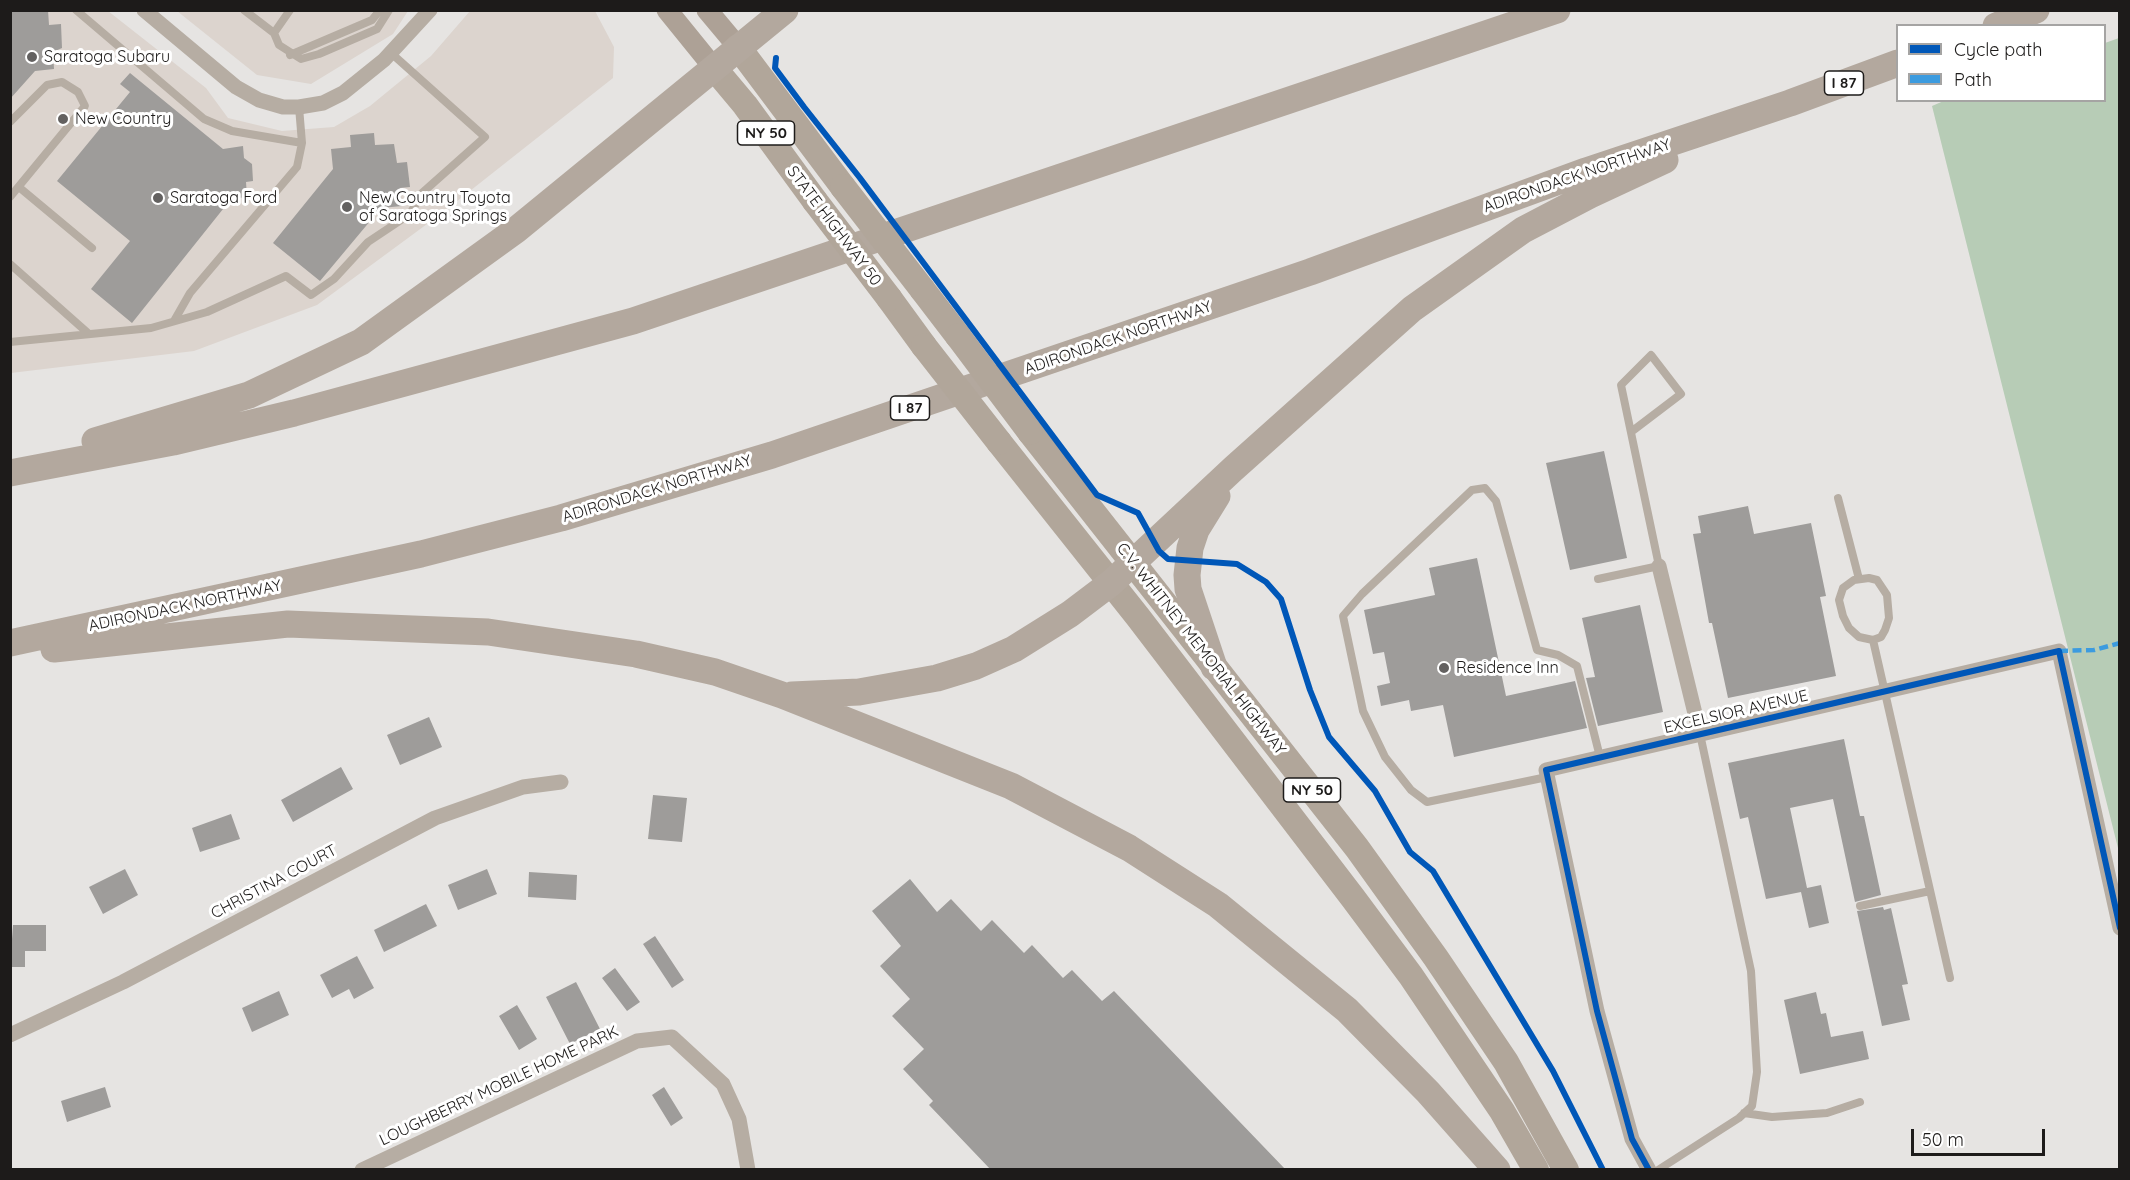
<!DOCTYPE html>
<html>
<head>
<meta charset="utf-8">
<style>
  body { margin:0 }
  #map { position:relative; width:2130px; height:1180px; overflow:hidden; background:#e6e4e2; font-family:Quicksand,sans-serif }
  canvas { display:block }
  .frame { position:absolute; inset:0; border:12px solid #1d1b1a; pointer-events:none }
  .legend { position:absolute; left:1896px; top:24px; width:210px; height:78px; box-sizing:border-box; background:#fff; border:2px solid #a5a4a3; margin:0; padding:8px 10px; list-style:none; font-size:18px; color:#1d1b1a }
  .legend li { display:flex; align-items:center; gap:12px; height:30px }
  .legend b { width:30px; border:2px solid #a5a4a3 }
  .scale { position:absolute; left:1911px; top:1129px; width:134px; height:27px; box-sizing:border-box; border:3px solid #1d1b1a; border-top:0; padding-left:8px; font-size:18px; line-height:21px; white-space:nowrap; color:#1d1b1a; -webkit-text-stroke:4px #fff; paint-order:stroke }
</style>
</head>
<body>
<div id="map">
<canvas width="2130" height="1180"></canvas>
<div class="frame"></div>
<ul class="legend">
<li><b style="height:8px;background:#0057b8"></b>Cycle path</li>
<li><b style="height:8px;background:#3c9bdf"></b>Path</li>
</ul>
<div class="scale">50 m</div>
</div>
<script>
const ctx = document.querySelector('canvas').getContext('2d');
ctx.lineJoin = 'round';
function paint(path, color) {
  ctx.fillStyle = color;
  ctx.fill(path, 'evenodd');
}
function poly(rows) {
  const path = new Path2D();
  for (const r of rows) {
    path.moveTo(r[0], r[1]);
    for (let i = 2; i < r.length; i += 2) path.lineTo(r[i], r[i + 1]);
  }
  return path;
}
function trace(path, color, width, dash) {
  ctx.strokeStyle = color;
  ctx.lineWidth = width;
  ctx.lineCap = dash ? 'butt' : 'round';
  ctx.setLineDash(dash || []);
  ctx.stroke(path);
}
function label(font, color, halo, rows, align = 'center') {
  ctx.font = font + ' Quicksand,sans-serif';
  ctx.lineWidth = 6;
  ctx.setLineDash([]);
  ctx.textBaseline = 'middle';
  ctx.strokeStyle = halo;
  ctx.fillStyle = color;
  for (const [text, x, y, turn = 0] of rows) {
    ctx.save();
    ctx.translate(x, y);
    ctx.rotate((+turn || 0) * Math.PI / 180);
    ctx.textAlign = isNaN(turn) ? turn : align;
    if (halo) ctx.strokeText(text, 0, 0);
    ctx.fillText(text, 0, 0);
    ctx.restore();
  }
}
paint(poly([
  [10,11,108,11,206,88,228,118,282,131,334,127,370,106,431,56,470,11,595,11,614,47,613,78,442,213,317,305,194,351,11,373],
  [177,11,408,11,393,34,311,84,257,75]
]), '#dcd4ce');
paint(poly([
  [2119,38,2120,38,2119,852,1932,106,1946,100,2104,100,2105,43]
]), '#b7ccb6');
paint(poly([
  [10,10,48,10,49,25,61,24,62,48,53,52,54,69,35,71,10,99],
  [130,73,223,149,243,146,244,158,252,164,253,181,246,182,247,197,231,199,132,323,91,289,130,241,57,181,130,92,120,84],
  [374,133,375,145,394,144,397,163,407,162,410,187,400,188,402,206,381,208,320,281,273,243,333,169,331,149,351,147,350,135],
  [1604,451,1627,558,1570,570,1546,463],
  [1748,506,1754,534,1811,523,1826,596,1820,597,1836,676,1728,698,1712,623,1709,623,1693,534,1701,533,1698,516],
  [1477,558,1506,696,1575,681,1587,728,1454,757,1443,705,1411,711,1409,700,1381,706,1377,686,1390,683,1384,652,1373,654,1364,610,1435,595,1429,568],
  [1640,605,1663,712,1598,726,1586,678,1595,677,1582,618],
  [429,717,442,747,400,765,387,735],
  [1844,739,1860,816,1864,816,1881,895,1855,902,1833,799,1790,808,1807,888,1821,885,1829,923,1809,928,1801,892,1766,899,1748,817,1740,819,1728,763],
  [341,767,353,789,293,822,281,800],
  [653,795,687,798,682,842,648,839],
  [231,814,240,839,200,852,192,828],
  [125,869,138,895,103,914,89,887],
  [487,869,497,894,458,910,448,885],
  [529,872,577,875,576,900,528,897],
  [910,879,937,912,951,899,981,931,992,920,1024,953,1032,945,1063,978,1072,970,1102,1001,1114,991,1286,1170,991,1170,929,1105,933,1101,903,1069,924,1049,892,1016,910,999,880,966,901,946,872,911],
  [426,904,437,926,384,952,374,930],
  [1883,907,1884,910,1891,908,1908,984,1902,985,1910,1020,1882,1026,1857,911],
  [13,925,46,925,46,951,25,951,25,967,10,967],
  [655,936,684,980,672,988,643,944],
  [357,956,374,988,354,999,349,989,332,998,320,975],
  [615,968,640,1002,627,1011,602,978],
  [576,982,600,1029,570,1044,546,997],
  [279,991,289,1015,252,1032,242,1008],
  [1816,992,1821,1014,1826,1013,1831,1037,1863,1031,1869,1059,1800,1074,1784,1000],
  [517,1005,537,1039,519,1050,499,1016],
  [105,1087,111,1107,67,1122,61,1101],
  [664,1087,683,1118,671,1126,652,1095]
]), '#9e9c9a');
trace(poly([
  [76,10,204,119,232,131,302,143,299,107],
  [244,10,274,33,290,10],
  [274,33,279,45,301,59,319,54,377,29,389,10],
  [290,55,372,20,380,10],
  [10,122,47,85,62,82,78,92,85,106,10,197],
  [20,188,92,248],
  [10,264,89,334],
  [174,321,190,293,297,167,302,143],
  [10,342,151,328,207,312,286,276,311,295,334,279,368,242,410,214,422,193,485,137,391,53],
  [1838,498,1859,579],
  [1598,579,1659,566,1621,385,1651,355,1681,394,1631,432],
  [1873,640,1881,637,1885,630,1889,618,1887,595,1877,580,1869,578,1854,580,1843,588,1839,600,1843,616,1849,628,1859,637,1873,640,1950,978],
  [1547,777,1427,802,1411,790,1385,757,1363,711,1343,616,1362,594,1472,490,1485,488,1496,501,1537,650,1558,655,1577,666,1600,757],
  [1860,906,1930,891],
  [1744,1113,1772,1117,1827,1113,1860,1102],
  [1658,1170,1739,1118,1752,1106,1757,1072,1751,971,1700,734]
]), '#b6ada3', 8);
trace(poly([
  [144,10,236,87,259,100,283,107,299,107,323,103,343,93,384,60,430,10],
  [1659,566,1700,734],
  [10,1035,123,982,435,818,523,787,561,782],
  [362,1170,637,1041,672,1037,723,1084,739,1119,748,1170],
  [1649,1170,1632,1139,1597,1011,1546,770,2059,651,2120,928]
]), '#b6ada3', 15);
trace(poly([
  [667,10,714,68],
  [707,10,738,47]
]), '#ada196', 21);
trace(poly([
  [738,47,843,187],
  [714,68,745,105,815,201],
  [922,289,958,336],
  [889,298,924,346],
  [1030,432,1357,848,1436,958,1506,1062,1566,1170],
  [999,442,1138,617,1353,898,1411,976,1502,1111,1536,1170]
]), '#b1a69a', 26);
trace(poly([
  [1996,26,2036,10],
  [95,441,249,395,361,342,516,230,785,10],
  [10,473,173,442,294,413,633,321,1557,10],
  [10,643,421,554,561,518,772,455,1310,272,1586,171,1790,103,1898,63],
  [54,649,288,624,488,632,636,654,715,672,782,695,1011,786,1129,848,1218,905,1347,1010,1428,1092,1497,1170],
  [1214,667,1188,589,1187,575,1190,548,1196,530,1217,496],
  [792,695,859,692,937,678,976,666,1014,649,1070,614,1111,583,1233,469,1412,309,1523,230,1590,195,1665,160]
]), '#b3a89e', 27);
trace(poly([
  [843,187,922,289],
  [815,201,889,298],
  [958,336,1030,432],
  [924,346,999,442]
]), '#b1a69a', 26);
trace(poly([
  [2059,651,2094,650,2120,643]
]), '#3c9bdf', 4.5, [9, 4.5]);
trace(poly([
  [776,58,775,68,804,107,860,178,1097,495,1138,513,1159,551,1168,559,1237,564,1266,582,1281,599,1310,690,1329,737,1375,791,1410,852,1433,871,1553,1071,1603,1170],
  [1649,1170,1632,1139,1597,1011,1546,770,2059,651,2120,928]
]), '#0057b8', 6);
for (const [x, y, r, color] of [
  [32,57,6,"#636160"],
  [63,119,6,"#636160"],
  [158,198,6,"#636160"],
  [347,207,6,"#636160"],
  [1444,668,6,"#636160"]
]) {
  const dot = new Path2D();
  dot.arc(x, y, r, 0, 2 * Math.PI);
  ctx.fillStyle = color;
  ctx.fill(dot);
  trace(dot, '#fff', 2);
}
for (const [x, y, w] of [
  [1844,83,39],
  [766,133,57],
  [910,408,39],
  [1312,790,57]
]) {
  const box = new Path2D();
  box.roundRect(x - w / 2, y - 12, w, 24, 4.5);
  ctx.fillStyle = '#fff';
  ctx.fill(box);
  trace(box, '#1d1b1a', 1.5);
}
label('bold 15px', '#1d1b1a', null, [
  ["I 87",1844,83],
  ["NY 50",766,133],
  ["I 87",910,408],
  ["NY 50",1312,790]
]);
label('16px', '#1d1b1a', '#fff', [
  ["Saratoga Subaru",44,57],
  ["New Country",75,119],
  ["Saratoga Ford",170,198],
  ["New Country Toyota",359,198],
  ["of Saratoga Springs",359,216],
  ["Residence Inn",1456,668]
], 'left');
label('16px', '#1d1b1a', '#fff', [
  ["ADIRONDACK NORTHWAY",1577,176,-19],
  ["STATE HIGHWAY 50",834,226,53],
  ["ADIRONDACK NORTHWAY",1118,338,-19],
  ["ADIRONDACK NORTHWAY",657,489,-17],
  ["ADIRONDACK NORTHWAY",185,606,-12],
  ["C.V. WHITNEY MEMORIAL HIGHWAY",1201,649,52],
  ["EXCELSIOR AVENUE",1736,712,-13],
  ["CHRISTINA COURT",274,882,-28],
  ["LOUGHBERRY MOBILE HOME PARK",499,1086,-25]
]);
</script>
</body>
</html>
